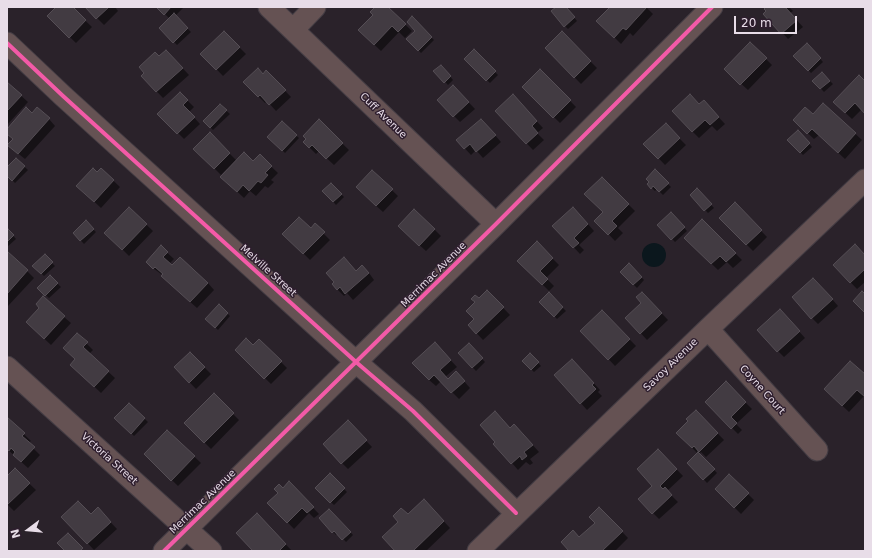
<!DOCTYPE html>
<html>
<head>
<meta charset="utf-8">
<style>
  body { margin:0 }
  #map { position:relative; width:872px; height:558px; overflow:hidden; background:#2a222a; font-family:"DejaVu Sans",sans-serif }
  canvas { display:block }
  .frame { position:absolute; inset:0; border:8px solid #e8dde8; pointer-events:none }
  .north { position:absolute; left:8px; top:510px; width:40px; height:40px; -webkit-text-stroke:3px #2e1e2e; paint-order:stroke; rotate:254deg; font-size:11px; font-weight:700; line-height:16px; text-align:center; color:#e8dde8 }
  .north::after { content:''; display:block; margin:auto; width:14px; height:18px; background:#e8dde8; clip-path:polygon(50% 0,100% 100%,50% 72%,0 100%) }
  .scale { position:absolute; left:734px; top:16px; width:63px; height:18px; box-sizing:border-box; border:2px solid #e8dde8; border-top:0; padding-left:5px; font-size:12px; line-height:14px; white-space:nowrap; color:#e8dde8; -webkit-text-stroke:3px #2e1e2e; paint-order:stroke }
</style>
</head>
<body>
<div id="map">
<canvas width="872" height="558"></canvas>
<div class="frame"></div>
<div class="north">N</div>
<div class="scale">20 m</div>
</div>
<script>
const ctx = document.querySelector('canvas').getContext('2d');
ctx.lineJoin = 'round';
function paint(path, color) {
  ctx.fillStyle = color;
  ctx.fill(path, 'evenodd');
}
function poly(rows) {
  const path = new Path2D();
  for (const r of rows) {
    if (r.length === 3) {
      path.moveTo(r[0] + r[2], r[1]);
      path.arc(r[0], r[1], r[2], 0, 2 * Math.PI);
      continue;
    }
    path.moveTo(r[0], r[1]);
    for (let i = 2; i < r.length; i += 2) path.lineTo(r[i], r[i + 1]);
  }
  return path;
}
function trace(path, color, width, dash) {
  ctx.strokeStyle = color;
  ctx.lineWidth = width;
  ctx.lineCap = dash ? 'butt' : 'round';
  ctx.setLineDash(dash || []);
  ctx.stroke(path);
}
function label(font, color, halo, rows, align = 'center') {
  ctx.font = font + ' "DejaVu Sans",sans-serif';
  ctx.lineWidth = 3;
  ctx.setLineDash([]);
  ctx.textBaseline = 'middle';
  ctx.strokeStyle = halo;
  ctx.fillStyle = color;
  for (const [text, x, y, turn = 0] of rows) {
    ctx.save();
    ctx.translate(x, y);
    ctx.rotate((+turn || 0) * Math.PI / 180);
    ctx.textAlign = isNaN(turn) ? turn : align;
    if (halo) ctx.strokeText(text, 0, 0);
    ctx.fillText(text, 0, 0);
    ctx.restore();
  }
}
paint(poly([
  [654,255,12]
]), '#0b171d');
paint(poly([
  [58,7,71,7,92,27,76,43,48,16],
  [86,7,115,7,118,11,104,25],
  [158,7,184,7,175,16,191,32,177,45,160,28,170,19],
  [377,7,387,7,412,31,405,38,399,32,381,51,359,30,374,15],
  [557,7,565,7,577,21,568,29,565,26],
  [611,7,646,7,653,14,633,36,630,33,621,44,598,21],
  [768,7,789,7,793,11,790,13,803,27,788,39,765,14],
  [412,18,434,40,421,53,408,39,417,31],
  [224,32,246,54,223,76,202,54],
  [562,33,597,68,581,84,546,48],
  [750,43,772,65,748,90,725,69],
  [807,44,823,62,811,73,795,56],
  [474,51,498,75,490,83,465,59],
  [172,57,189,75,163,98,142,76],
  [444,69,453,80,448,85,435,71],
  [540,70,576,107,560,123,523,87],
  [266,71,291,97,276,111,267,101,265,103,244,82,263,75],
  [822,73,833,84,824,92,814,81],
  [865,82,865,112,862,109,852,119,834,102],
  [7,83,28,102,7,125],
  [453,86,475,109,460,122,438,100],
  [180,93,194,107,189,112,200,124,184,139,159,114],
  [513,96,543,128,537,133,544,140,533,150,496,111],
  [823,104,862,140,845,159,819,135,814,139,800,126],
  [220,105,230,114,213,130,204,121],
  [699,105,710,108,725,124,717,131,712,126,699,138,692,131],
  [32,114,49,119,55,126,25,159,15,151,14,139,7,133,7,130],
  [319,121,349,150,334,165,319,151,316,154,304,142],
  [282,123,299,138,285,153,269,137],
  [487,126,501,142,483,158,476,150,471,155,457,140],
  [672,131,686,145,665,165,645,144],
  [798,131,812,147,803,155,789,140],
  [210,134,237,161,253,163,260,156,278,173,271,180,274,182,268,188,265,186,256,196,250,191,244,198,228,183,228,170,227,169,221,175,195,149],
  [16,159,28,170,15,183,7,175,7,169],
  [101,169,120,187,101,208,84,192],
  [372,171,398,196,383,212,363,194],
  [655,171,671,187,663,195,657,189,655,191,648,184],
  [602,178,635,211,618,228,623,233,615,241,596,221,604,212],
  [331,184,344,197,336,205,324,191],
  [697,190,714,208,708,213,691,195],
  [735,204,767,237,753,251,720,218],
  [129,208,153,231,129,256,106,233],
  [671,213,687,231,675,242,659,225],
  [580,215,594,231,579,245,584,250,580,254,554,226],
  [702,220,742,260,733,268,727,262,718,270,685,238],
  [86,222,96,232,84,244,74,233],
  [315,225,330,240,310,260,284,234,311,229],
  [434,229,441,236,426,251,406,233],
  [8,230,16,239,7,247,7,231],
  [537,243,559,265,546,278,554,286,549,291,519,261],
  [161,247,174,259,169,264,208,283,214,290,197,308,169,283,163,272,161,274,153,268],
  [8,252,34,278,8,306,7,305],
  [45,256,55,266,44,276,34,266],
  [865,256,865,282,857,289,834,265],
  [629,264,644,280,637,288,621,272],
  [357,272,369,273,374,280,353,300,347,293,344,296,337,289],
  [50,276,61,287,49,298,38,288],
  [820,285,838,306,818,324,812,318],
  [487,291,510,315,483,340,469,325,475,319,479,299],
  [549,294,566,311,557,319,541,302],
  [648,299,668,320,647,340,627,318],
  [219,305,230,316,218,330,207,319],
  [64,317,71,323,51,345,34,329],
  [786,317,805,338,784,357,778,351],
  [609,318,636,346,615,366,582,331],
  [77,334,93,350,89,354,115,378,101,393,78,371,76,359],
  [259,340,287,368,271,384,236,350,253,346],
  [469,345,485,362,476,371,459,353],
  [441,350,457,367,445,377,448,380,462,379,470,388,459,399,441,381,436,386,429,380],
  [190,353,211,374,196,389,175,367],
  [530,354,541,366,534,372,523,361],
  [579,367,600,390,598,392,602,396,587,410,556,375],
  [865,376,865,396,864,396,849,412,832,396],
  [726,383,752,409,736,424,742,430,738,434,706,402],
  [214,395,239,420,211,449,185,423],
  [129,404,148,422,134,436,116,418],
  [696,411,724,440,706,457,701,452,699,454,717,473,707,483,689,463,698,454,678,433,690,421],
  [7,418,31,441,28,443,40,455,28,468,7,449],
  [348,422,372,447,348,469,342,463],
  [511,429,521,432,539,452,530,459,533,463,530,465,526,462,518,470,512,463],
  [167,431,201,463,178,486,145,454],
  [658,450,683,476,667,491,678,502,659,519,639,499,654,486],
  [15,470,36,490,14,511,7,504,7,478],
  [330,475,347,492,334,505,316,488],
  [730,476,754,500,741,514,716,489],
  [289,483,319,514,314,518,309,513,294,529,269,503],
  [424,500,450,528,426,551,397,551],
  [599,508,628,538,615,551,571,551,579,538,596,523],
  [98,509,117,529,94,550,63,517,91,515],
  [329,510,353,535,346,542,338,533,336,535,320,518],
  [257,514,292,551,254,551]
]), '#0007');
const building = poly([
  [56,7,73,7,86,20,69,38,47,16,56,7],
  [85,7,109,7,96,19,85,7],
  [156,7,171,7,164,15,156,7],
  [375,7,388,7,406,24,398,32,392,26,374,45,358,30,373,15,370,12,375,7],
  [556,7,566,7,575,17,564,27,551,11,556,7],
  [610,7,647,7,626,30,623,28,614,38,596,21,610,7],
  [766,7,785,7,797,20,781,34,763,14,766,11,764,9,766,7],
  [174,13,188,28,173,43,159,28,174,13],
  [412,16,432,37,418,51,406,39,415,31,407,22,412,16],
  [224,31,240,47,216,70,200,54,224,31],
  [562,31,591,61,574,78,545,48,562,31],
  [750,42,767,58,740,85,724,69,750,42],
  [807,43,821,58,808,71,793,56,807,43],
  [474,49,496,71,486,81,464,59,474,49],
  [166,50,183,68,156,92,141,76,144,73,139,67,155,52,159,56,166,50],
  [441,65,451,76,444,83,433,71,441,65],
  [258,68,263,74,266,70,286,90,269,105,260,95,258,97,243,82,258,68],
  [540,69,571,100,553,118,522,87,540,69],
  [822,72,830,81,820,89,812,81,822,72],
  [859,75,865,81,865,114,855,103,845,113,833,102,859,75],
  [7,82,22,95,7,111,7,82],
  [453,85,469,102,453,117,437,100,453,85],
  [180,92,188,100,183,105,195,117,177,134,157,114,180,92],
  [513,94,537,121,532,126,538,133,526,144,495,111,513,94],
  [690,94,699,104,704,100,719,117,710,125,705,120,692,132,672,111,690,94],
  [823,103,856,133,838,153,812,129,807,134,793,120,805,107,813,114,823,103],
  [220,104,227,110,210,128,203,121,220,104],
  [26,107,32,113,37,107,50,118,18,154,7,145,13,139,7,134,7,129,26,107],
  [319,119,343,143,326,159,312,145,309,148,303,142,306,139,303,136,319,119],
  [481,119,496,135,476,152,470,144,464,149,456,140,481,119],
  [282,121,297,135,282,151,267,137,282,121],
  [666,123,680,138,658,159,643,144,666,123],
  [798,130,810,143,800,153,787,140,798,130],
  [210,132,230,153,214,169,193,149,210,132],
  [244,152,253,161,260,154,272,166,265,173,268,175,261,183,258,181,249,191,243,185,237,192,220,177,244,152],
  [16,158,25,166,12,181,7,176,7,167,16,158],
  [93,168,97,172,101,168,114,180,94,202,76,186,93,168],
  [655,169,669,183,659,192,653,186,651,189,647,184,649,182,646,179,655,169],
  [372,170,393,189,376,206,356,187,372,170],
  [602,177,629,204,612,221,617,226,608,235,594,221,603,212,584,194,602,177],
  [331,183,342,194,333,202,322,191,331,183],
  [697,188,712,204,704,211,690,195,697,188],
  [735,202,762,230,746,245,719,218,735,202],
  [129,207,147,224,122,250,104,233,129,207],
  [573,207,588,224,574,238,579,243,573,248,552,226,573,207],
  [414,209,435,229,419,246,398,226,414,209],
  [671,212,685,227,671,240,657,225,671,212],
  [299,217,311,228,315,223,325,232,303,254,282,234,299,217],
  [702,219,736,253,726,262,720,256,711,264,684,238,702,219],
  [86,220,94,229,80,241,73,233,86,220],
  [8,229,14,235,7,242,7,230,8,229],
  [537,241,553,258,540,271,548,279,542,285,517,261,537,241],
  [855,244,865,255,865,269,850,283,833,265,855,244],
  [161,245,168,252,163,257,172,265,180,257,208,283,190,302,161,276,163,274,155,267,153,269,146,262,161,245],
  [7,251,28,270,7,294,7,251],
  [45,254,53,262,41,274,32,266,45,254],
  [344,257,356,271,362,265,369,273,345,294,340,287,337,290,332,284,334,282,326,273,344,257],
  [629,263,642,277,633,285,620,272,629,263],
  [50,275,58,283,45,296,37,288,50,275],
  [813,278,833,299,811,319,792,297,813,278],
  [487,290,504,307,476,334,468,325,474,319,466,311,475,302,471,299,475,295,479,298,487,290],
  [862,291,865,294,865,313,853,301,862,291],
  [549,292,563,307,554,317,539,302,549,292],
  [642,292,662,313,640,334,625,318,641,303,636,297,642,292],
  [43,296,65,316,44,339,26,322,39,308,36,304,43,296],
  [219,304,228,313,215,328,205,319,219,304],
  [780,309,800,331,777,352,757,330,780,309],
  [602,310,630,339,608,360,580,331,602,310],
  [77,333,88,342,83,347,109,371,94,387,70,365,75,359,63,348,77,333],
  [246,338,253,345,259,339,282,361,264,379,235,350,246,338],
  [435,342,451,360,440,370,448,379,456,371,465,381,451,393,434,375,429,380,412,363,435,342],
  [469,343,483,358,472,368,458,353,469,343],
  [190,352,205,367,189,383,174,367,190,352],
  [530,353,539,362,531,370,522,361,530,353],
  [572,359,594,383,592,385,596,389,580,404,554,375,572,359],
  [850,361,865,374,865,397,857,390,842,406,824,389,850,361],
  [726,381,746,402,731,417,737,423,731,429,705,402,726,381],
  [214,393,234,413,204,443,184,423,214,393],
  [129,403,145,418,131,434,114,418,129,403],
  [696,410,718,433,699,452,694,446,692,448,676,433,688,421,686,419,696,410],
  [495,411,510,428,514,424,533,445,524,452,527,456,522,460,520,456,511,464,493,444,495,442,480,425,495,411],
  [7,417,25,433,22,436,35,447,21,462,13,455,15,452,11,448,9,451,7,449,7,417],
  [348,420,367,440,341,464,323,444,348,420],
  [167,430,195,456,171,481,144,454,167,430],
  [658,449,677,469,660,486,663,489,665,487,672,495,652,514,638,499,652,486,637,469,658,449],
  [698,452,715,469,703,480,687,463,698,452],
  [15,468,30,483,7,505,7,476,15,468],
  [330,473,345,488,330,503,315,488,330,473],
  [729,474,749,493,734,508,715,489,729,474],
  [289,481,314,507,307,513,302,508,287,523,267,503,278,493,274,489,279,484,283,488,289,481],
  [424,499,444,521,413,551,395,551,382,537,398,522,393,516,401,508,408,514,424,499],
  [78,501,91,514,98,507,111,522,87,544,61,517,78,501],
  [599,507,623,531,602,551,569,551,561,542,573,530,579,537,595,523,589,517,599,507],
  [329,509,351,532,342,540,334,531,332,533,319,518,329,509],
  [257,513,286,544,279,551,253,551,236,533,257,513],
  [68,533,83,548,80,551,65,551,57,543,68,533]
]);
paint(building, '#423b42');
trace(building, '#554e55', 1);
const minor = poly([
  [269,7,496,224],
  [293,30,315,7],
  [7,43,63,96,356,362,413,411,516,513],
  [708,329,817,450],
  [7,367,211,551],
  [164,551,496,224,712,7],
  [478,551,708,329,865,180]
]);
trace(minor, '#443d44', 23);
trace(minor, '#655253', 21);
trace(poly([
  [7,43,63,96,356,362,413,411,516,513],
  [164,551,496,224,712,7]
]), '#f35aa7', 4);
label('10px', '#e8dde8', '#2e1e2e', [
  ["Cuff Avenue",383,116,44],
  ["Melville Street",268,271,42],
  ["Merrimac Avenue",434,275,-45],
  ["Savoy Avenue",671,365,-44],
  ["Coyne Court",762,390,48],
  ["Victoria Street",109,459,42],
  ["Merrimac Avenue",203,502,-44]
]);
</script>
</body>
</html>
